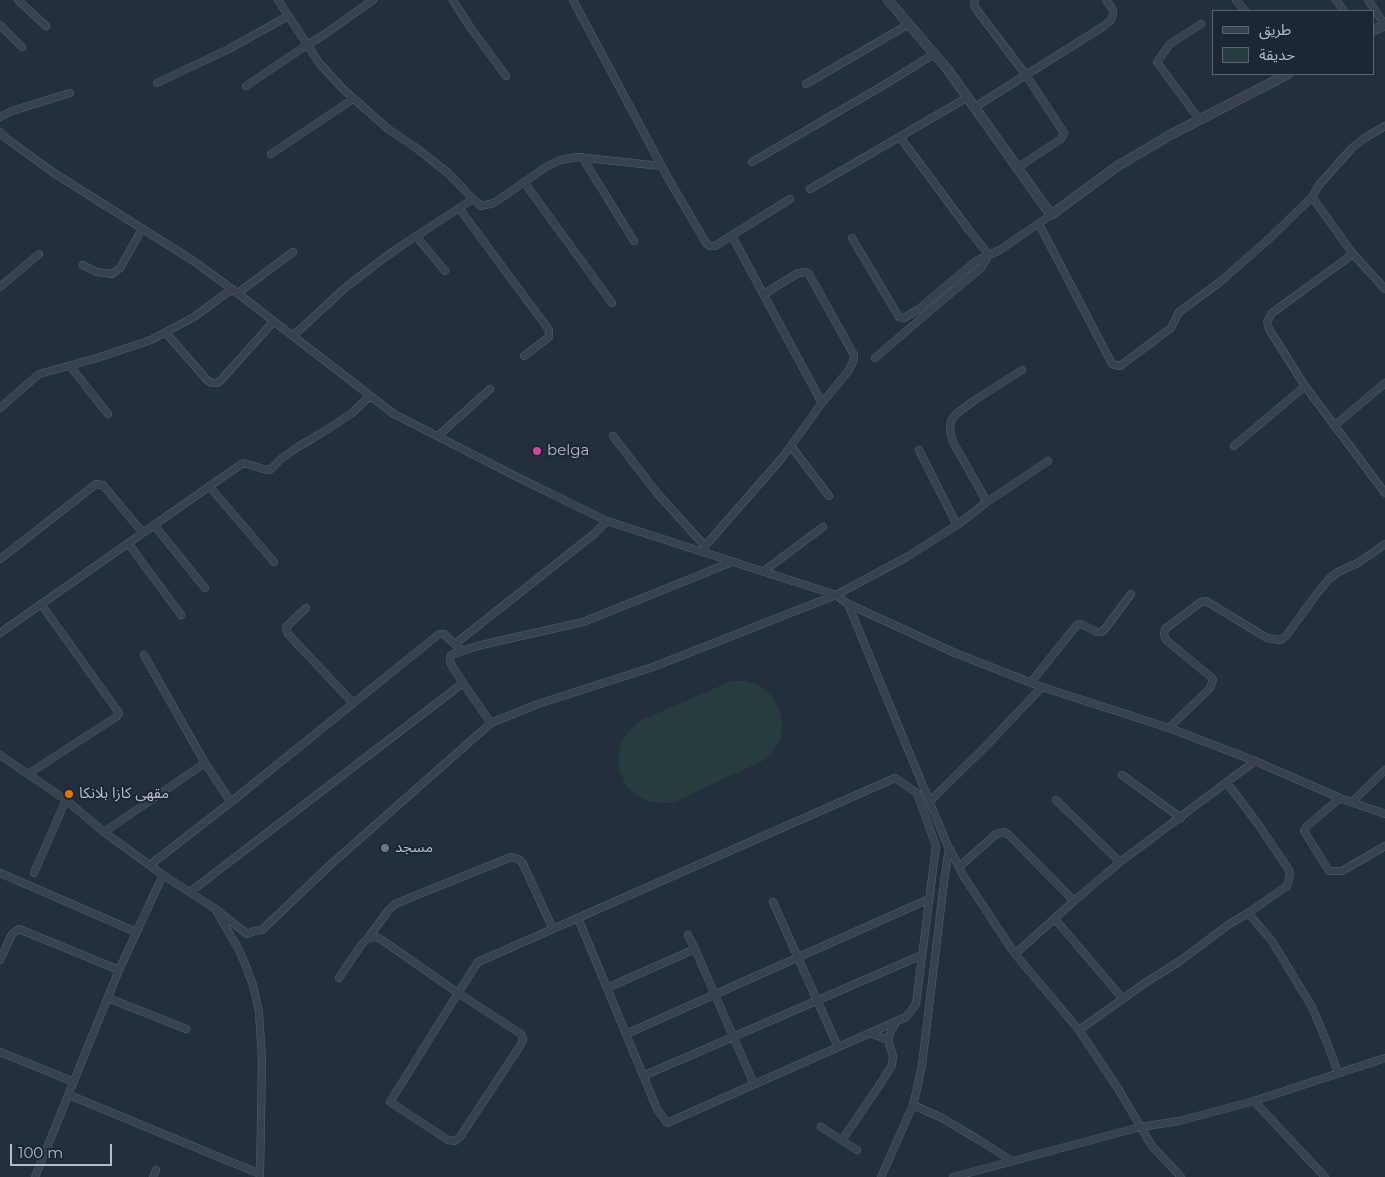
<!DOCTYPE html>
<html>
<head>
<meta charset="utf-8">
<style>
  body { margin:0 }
  #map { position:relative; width:1385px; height:1177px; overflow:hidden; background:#242f3e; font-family:Montserrat,"Noto Sans Arabic",sans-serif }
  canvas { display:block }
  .legend { position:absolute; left:1212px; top:10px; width:162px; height:65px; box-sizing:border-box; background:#1d2633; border:1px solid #59626f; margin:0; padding:6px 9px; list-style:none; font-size:15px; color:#b4bcc9 }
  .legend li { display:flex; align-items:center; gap:10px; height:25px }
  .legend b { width:25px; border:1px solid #59626f }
  .scale { position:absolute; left:10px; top:1144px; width:102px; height:22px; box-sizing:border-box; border:2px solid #b4bcc9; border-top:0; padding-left:6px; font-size:15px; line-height:18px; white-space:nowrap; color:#b4bcc9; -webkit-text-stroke:4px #1d2633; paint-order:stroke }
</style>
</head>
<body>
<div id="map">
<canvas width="1385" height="1177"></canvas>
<ul class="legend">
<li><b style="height:6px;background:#38414e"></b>طريق</li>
<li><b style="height:14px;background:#263c3f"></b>حديقة</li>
</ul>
<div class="scale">100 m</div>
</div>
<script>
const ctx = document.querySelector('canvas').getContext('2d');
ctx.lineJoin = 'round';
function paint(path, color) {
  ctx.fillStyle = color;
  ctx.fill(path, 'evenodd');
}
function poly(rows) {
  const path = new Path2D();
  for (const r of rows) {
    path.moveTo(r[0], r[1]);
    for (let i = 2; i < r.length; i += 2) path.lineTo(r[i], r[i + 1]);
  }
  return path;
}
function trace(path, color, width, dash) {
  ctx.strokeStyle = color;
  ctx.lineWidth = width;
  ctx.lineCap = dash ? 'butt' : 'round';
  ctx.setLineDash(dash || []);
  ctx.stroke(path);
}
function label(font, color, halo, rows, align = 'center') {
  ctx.font = font + ' Montserrat,"Noto Sans Arabic",sans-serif';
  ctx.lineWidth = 4;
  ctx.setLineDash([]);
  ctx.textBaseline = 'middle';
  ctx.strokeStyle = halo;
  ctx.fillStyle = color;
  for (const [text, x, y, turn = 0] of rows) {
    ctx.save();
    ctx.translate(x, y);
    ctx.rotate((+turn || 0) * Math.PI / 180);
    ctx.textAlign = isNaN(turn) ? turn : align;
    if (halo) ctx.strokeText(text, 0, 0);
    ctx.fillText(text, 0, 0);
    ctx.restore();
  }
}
paint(poly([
  [731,681,746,681,760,686,771,695,779,708,782,722,781,737,774,750,764,760,674,802,660,803,647,801,635,794,626,785,620,772,618,758,621,743,629,731,640,721]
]), '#263c3f');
const minor = poly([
  [18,0,46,26],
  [278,0,320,64,343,89,388,129,415,147,448,173,473,199,398,248,376,264,346,287,293,336],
  [453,0,470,27,506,76],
  [573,0,668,178,706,243,710,246,715,246,790,199],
  [975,0,974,4,976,9,1026,75,1064,133,1061,139,1017,168],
  [1236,0,1245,11],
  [1336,0,1344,11],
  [1368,0,1385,25],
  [0,25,22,47],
  [157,83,229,49,288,16],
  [806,84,909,24],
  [246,86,307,45,322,36,373,0],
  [975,107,1104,26,1111,20,1113,14,1113,10,1106,0],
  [0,117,12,111,70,93],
  [1199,119,1157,62,1170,44,1201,24],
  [1385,126,1363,139,1352,148,1319,185,1312,197,1353,254,1385,289],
  [0,132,7,139,54,173,192,260,232,289,394,414,519,478,607,521,836,595,848,604,949,849,945,874,922,1065,917,1089,913,1105,881,1177],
  [271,154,353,99],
  [582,157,634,241],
  [752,162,884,85,934,54],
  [524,182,612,303],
  [810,189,968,97],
  [473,199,481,206,494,203,546,167,560,160,577,157,661,166],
  [459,208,549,330,549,337,524,356],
  [1039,224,1112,364,1120,366,1171,328,1179,312,1220,282,1270,238,1312,197],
  [416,236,445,271],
  [732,236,822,403],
  [852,238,899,317,904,318,919,309,976,261,1000,250,1051,215],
  [1353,254,1272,313,1267,322,1269,329,1305,386,1385,493],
  [83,265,96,272,112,274,120,268,142,229],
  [0,287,39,254],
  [238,293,293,252],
  [166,333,207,380,212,383,217,383,221,380,274,321],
  [875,358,939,303,981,268,989,255,969,230,900,137],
  [70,366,108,414],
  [0,408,39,374,97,358,151,340,194,317,232,289],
  [1334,426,1385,383],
  [438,436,490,389],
  [613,436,657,493,705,546],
  [791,446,829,496],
  [1234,446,1305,386],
  [919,450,957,525],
  [209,486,274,562],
  [987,502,953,442,950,431,951,421,956,414,975,400,1022,370],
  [154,525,205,588],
  [128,543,181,615],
  [704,551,705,546,782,458,822,403,849,370,854,359,854,355,809,274,806,272,798,273,764,294],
  [0,559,96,484,103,485,143,533],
  [764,571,823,527],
  [848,604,955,653,1042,687,1169,728,1255,761,1340,798,1385,814],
  [306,608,286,627,288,634,353,703],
  [0,633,240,465,243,463,267,470,271,469,282,458,298,447,325,431,352,413,370,396],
  [455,644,594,534,607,521],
  [144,655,205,763,231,802],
  [1031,682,1077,625,1081,624,1097,632,1101,632,1105,629,1131,594],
  [463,683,452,666,450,661,451,655,477,646,583,622,732,562],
  [1169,728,1210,688,1213,680,1211,677,1166,640,1164,635,1165,629,1201,602,1206,601,1267,638,1281,640,1286,636,1319,591,1329,579,1338,572,1358,563,1385,544],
  [0,755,66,800,104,832,163,875,214,908,247,934,254,931,262,930,329,866,491,723,538,704,653,667,836,595,907,557,957,525,987,502,1048,461],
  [28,774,116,717,119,713,41,604],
  [1122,775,1181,818],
  [1227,783,1258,824,1289,870,1290,875,1287,886,1248,913],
  [1340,798,1307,826,1304,831,1329,871,1342,871,1385,846],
  [1056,800,1120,862],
  [930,801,987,745,1042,687],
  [1352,802,1385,770],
  [104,832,205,763],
  [950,849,964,877,1015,954,1079,1030,1119,1090,1152,1146,1181,1177],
  [150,865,231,802,439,634,444,634,462,651],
  [959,867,996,834,1004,832,1009,835,1074,901],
  [0,873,136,932],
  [34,873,66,800],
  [190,892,463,683,491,723],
  [773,902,838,1047],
  [217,912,239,950,245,964,253,985,259,1012,262,1060,260,1177],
  [1055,919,1123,999],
  [688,935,695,949],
  [368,938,388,911,395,904,511,857,518,859,522,862,553,929],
  [1015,954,1074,901,1120,862,1255,761],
  [0,960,12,934,19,929,119,970],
  [339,978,362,944,368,938,376,937,382,940,458,993,521,1034,523,1040,520,1046,460,1137,455,1141,448,1140,390,1102,458,993,478,962,895,778,917,793,936,846,916,1004,906,1017,667,1123,657,1109,578,918],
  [607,988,695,949,754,1084],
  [108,998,186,1029],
  [1079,1030,1145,983,1180,961,1228,925,1248,913,1272,941,1312,1007,1328,1045,1338,1073],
  [626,1034,929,899],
  [888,1040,891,1031,896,1022],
  [0,1052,74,1082],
  [643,1076,922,955],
  [69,1095,260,1174],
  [1254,1101,1325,1177],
  [913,1105,942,1118,979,1140,1012,1161],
  [821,1127,857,1150],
  [842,1140,881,1083,892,1065,893,1056,888,1040,870,1033],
  [35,1177,119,970,163,875],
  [153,1177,156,1170],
  [953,1177,1140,1127,1179,1121,1254,1101,1385,1058]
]);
const tertiary = poly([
  [888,0,948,70,1051,215,1116,167,1170,135,1288,74],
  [1374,30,1385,25]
]);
trace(minor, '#565f6c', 8);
trace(tertiary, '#565f6c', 10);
trace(minor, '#38414e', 7);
trace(tertiary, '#38414e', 9);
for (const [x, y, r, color] of [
  [537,451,5,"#d1479c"],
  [69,794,5,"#e8710a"],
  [385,848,5,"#6b7280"]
]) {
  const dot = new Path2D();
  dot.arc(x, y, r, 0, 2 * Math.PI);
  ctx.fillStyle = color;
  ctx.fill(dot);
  trace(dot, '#1d2633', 2);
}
label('15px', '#b4bcc9', '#1d2633', [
  ["belga",547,451],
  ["مقهى كازا بلانكا",79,794],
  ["مسجد",395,848]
], 'left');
</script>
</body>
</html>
